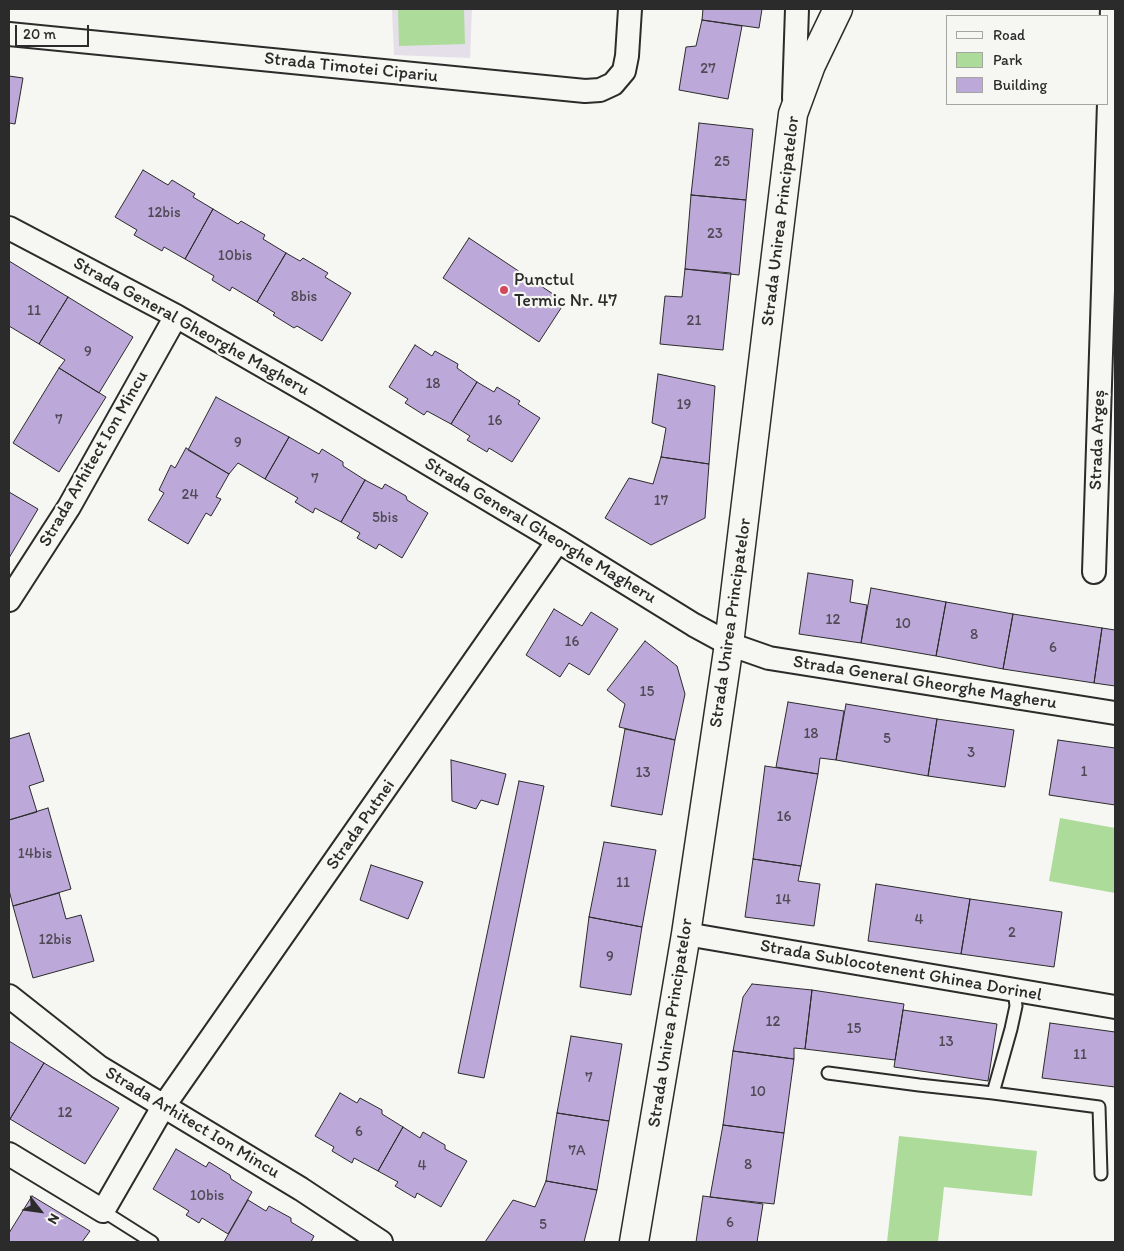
<!DOCTYPE html>
<html>
<head>
<meta charset="utf-8">
<style>
  body { margin:0 }
  #map { position:relative; width:1124px; height:1251px; overflow:hidden; background:#f6f6f2; font-family:Itim,sans-serif }
  canvas { display:block }
  .frame { position:absolute; inset:0; border:10px solid #2b2b2b; pointer-events:none }
  .legend { position:absolute; left:946px; top:15px; width:162px; height:90px; box-sizing:border-box; background:#f6f6f2; border:1px solid #a5a5a2; margin:0; padding:6px 9px; list-style:none; font-size:15px; color:#2b2b2b }
  .legend li { display:flex; align-items:center; gap:10px; height:25px }
  .legend b { width:25px; border:1px solid #a5a5a2 }
  .north { position:absolute; left:15px; top:1186px; width:50px; height:50px; -webkit-text-stroke:4px #f6f6f2; paint-order:stroke; rotate:120deg; font-size:14px; font-weight:700; line-height:20px; text-align:center; color:#2b2b2b }
  .north::after { content:''; display:block; margin:auto; width:18px; height:22px; background:#2b2b2b; clip-path:polygon(50% 0,100% 100%,50% 72%,0 100%) }
  .scale { position:absolute; left:15px; top:25px; width:74px; height:22px; box-sizing:border-box; border:2px solid #2b2b2b; border-top:0; padding-left:6px; font-size:15px; line-height:18px; white-space:nowrap; color:#2b2b2b; -webkit-text-stroke:4px #f6f6f2; paint-order:stroke }
</style>
</head>
<body>
<div id="map">
<canvas width="1124" height="1251"></canvas>
<div class="frame"></div>
<ul class="legend">
<li><b style="height:6px;background:#f6f6f2"></b>Road</li>
<li><b style="height:14px;background:#addb9a"></b>Park</li>
<li><b style="height:14px;background:#bda9d9"></b>Building</li>
</ul>
<div class="north">N</div>
<div class="scale">20 m</div>
</div>
<script>
const ctx = document.querySelector('canvas').getContext('2d');
ctx.lineJoin = 'round';
function paint(path, color) {
  ctx.fillStyle = color;
  ctx.fill(path, 'evenodd');
}
function poly(rows) {
  const path = new Path2D();
  for (const r of rows) {
    path.moveTo(r[0], r[1]);
    for (let i = 2; i < r.length; i += 2) path.lineTo(r[i], r[i + 1]);
  }
  return path;
}
function trace(path, color, width, dash) {
  ctx.strokeStyle = color;
  ctx.lineWidth = width;
  ctx.lineCap = dash ? 'butt' : 'round';
  ctx.setLineDash(dash || []);
  ctx.stroke(path);
}
function label(font, color, halo, rows, align = 'center') {
  ctx.font = font + ' Itim,sans-serif';
  ctx.lineWidth = 4.5;
  ctx.setLineDash([]);
  ctx.textBaseline = 'middle';
  ctx.strokeStyle = halo;
  ctx.fillStyle = color;
  for (const [text, x, y, turn = 0] of rows) {
    ctx.save();
    ctx.translate(x, y);
    ctx.rotate((+turn || 0) * Math.PI / 180);
    ctx.textAlign = isNaN(turn) ? turn : align;
    if (halo) ctx.strokeText(text, 0, 0);
    ctx.fillText(text, 0, 0);
    ctx.restore();
  }
}
paint(poly([
  [392,9,472,9,470,58,394,55]
]), '#e5dfea');
paint(poly([
  [398,9,464,9,465,44,399,46],
  [1060,818,1115,828,1115,893,1049,881],
  [899,1136,1037,1151,1032,1196,944,1187,938,1242,887,1242]
]), '#addb9a');
const building = poly([
  [703,9,762,9,759,28,702,20,703,9],
  [702,20,742,26,728,99,679,90,686,47,696,46,702,20],
  [9,76,23,78,15,124,9,123,9,76],
  [699,123,753,129,746,200,691,195,699,123],
  [143,170,168,185,172,180,195,194,193,197,213,209,185,259,164,247,162,251,134,235,137,230,115,217,143,170],
  [691,195,746,200,739,275,685,269,691,195],
  [213,209,238,224,241,221,265,235,263,239,286,253,257,302,232,287,230,291,212,280,214,276,185,259,213,209],
  [469,238,565,302,539,342,443,278,469,238],
  [286,253,300,261,303,258,328,273,325,277,351,293,322,341,297,326,294,328,273,315,275,313,257,302,286,253],
  [9,261,68,297,39,344,9,326,9,261],
  [685,269,731,273,723,350,660,344,665,296,682,297,685,269],
  [68,297,133,337,99,393,59,368,65,360,39,344,68,297],
  [415,345,432,356,435,351,458,364,457,368,477,382,451,424,427,411,424,415,405,403,408,399,389,387,415,345],
  [59,368,106,397,59,472,13,443,59,368],
  [658,374,715,386,709,464,661,457,666,428,652,423,658,374],
  [477,382,494,392,497,387,520,401,518,404,540,418,512,462,489,448,487,452,467,440,470,436,451,424,477,382],
  [216,397,289,437,265,479,238,463,229,474,188,450,216,397],
  [289,437,319,454,322,449,343,462,343,466,365,480,341,522,315,508,313,513,295,502,298,498,265,479,289,437],
  [186,448,229,474,216,497,221,499,211,516,206,513,188,544,148,520,164,493,159,490,171,465,175,468,186,448],
  [661,457,709,464,705,518,651,545,605,518,629,478,653,484,661,457],
  [365,480,382,489,385,484,406,496,407,500,428,513,402,558,379,544,376,549,357,538,360,533,341,522,365,480],
  [9,492,38,509,9,558,9,492],
  [808,573,853,580,850,602,867,605,861,643,799,634,808,573],
  [871,588,946,602,936,656,861,643,871,588],
  [946,602,1013,614,1003,669,936,656,946,602],
  [554,609,582,626,591,612,618,629,589,675,569,663,560,677,526,655,554,609],
  [1013,614,1102,628,1094,683,1003,669,1013,614],
  [1102,628,1115,630,1115,686,1094,683,1102,628],
  [645,641,677,666,685,694,675,740,619,727,625,704,607,690,645,641],
  [788,702,844,711,836,760,820,758,818,774,776,767,788,702],
  [846,704,937,719,928,776,836,760,846,704],
  [937,719,1014,730,1005,787,928,776,937,719],
  [625,729,675,740,662,815,611,806,625,729],
  [29,733,44,781,29,786,37,812,9,820,9,739,29,733],
  [1058,740,1115,748,1115,805,1049,795,1058,740],
  [451,760,506,774,498,805,481,800,476,809,452,801,451,760],
  [765,766,818,774,801,866,753,859,765,766],
  [519,781,544,786,484,1078,458,1073,519,781],
  [48,808,71,889,13,906,9,890,9,820,48,808],
  [604,842,656,850,642,927,589,917,604,842],
  [753,859,801,866,798,881,820,884,814,926,745,917,753,859],
  [371,865,423,882,408,919,360,900,371,865],
  [876,884,970,899,961,954,868,941,876,884],
  [59,893,66,919,81,915,94,961,33,978,13,906,59,893],
  [970,899,1062,912,1054,967,961,954,970,899],
  [589,917,642,927,631,995,580,987,589,917],
  [752,984,812,990,805,1049,794,1048,794,1059,733,1051,743,997,752,984],
  [812,990,904,1004,895,1060,805,1049,812,990],
  [903,1010,997,1024,988,1081,894,1067,903,1010],
  [1050,1023,1115,1032,1115,1087,1042,1078,1050,1023],
  [571,1036,622,1044,609,1121,557,1113,571,1036],
  [9,1041,44,1063,10,1119,9,1118,9,1041],
  [733,1051,794,1059,784,1133,723,1125,733,1051],
  [44,1063,119,1108,85,1164,10,1119,44,1063],
  [340,1093,357,1103,360,1098,382,1110,382,1114,403,1127,378,1171,354,1158,352,1163,332,1151,334,1147,315,1136,340,1093],
  [557,1113,609,1121,597,1190,546,1181,557,1113],
  [723,1125,784,1133,774,1204,710,1197,723,1125],
  [403,1127,420,1138,423,1132,445,1145,445,1149,467,1161,441,1207,417,1193,415,1198,395,1186,398,1182,378,1171,403,1127],
  [176,1149,206,1167,209,1162,230,1175,231,1179,252,1192,228,1234,202,1218,199,1223,186,1215,189,1211,153,1189,176,1149],
  [546,1181,597,1190,584,1242,485,1242,513,1200,535,1207,546,1181],
  [32,1196,90,1231,82,1242,9,1242,9,1233,32,1196],
  [703,1196,763,1204,757,1242,696,1242,703,1196],
  [248,1200,266,1211,269,1206,291,1218,291,1222,314,1236,311,1242,224,1242,248,1200]
]);
paint(building, '#bda9d9');
trace(building, '#2b2b2b', 1);
const lane = poly([
  [828,1073,919,1085,993,1093,1011,1029,1016,1006,1014,990],
  [993,1093,1099,1107,1101,1174],
  [103,1211,152,1242]
]);
const street = poly([
  [9,34,585,91,600,90,613,84,624,71,627,56,630,9],
  [794,98,797,9],
  [9,228,176,316,315,396,558,541,694,625,729,644,769,658,1115,713],
  [1094,572,1112,9],
  [9,600,69,507,176,316],
  [686,934,1115,1007],
  [9,996,99,1067,301,1189,381,1242],
  [9,1154,103,1211,163,1107,558,541]
]);
const secondary = poly([
  [634,1242,686,934,729,644,793,114,811,65,838,9]
]);
trace(lane, '#2b2b2b', 15);
trace(street, '#2b2b2b', 26);
trace(secondary, '#2b2b2b', 31);
trace(lane, '#f6f6f2', 11);
trace(street, '#f6f6f2', 22);
trace(secondary, '#f6f6f2', 28);
for (const [x, y, r, color] of [
  [504,290,5,"#d1495b"]
]) {
  const dot = new Path2D();
  dot.arc(x, y, r, 0, 2 * Math.PI);
  ctx.fillStyle = color;
  ctx.fill(dot);
  trace(dot, '#f6f6f2', 2);
}
label('15px', '#504a56', null, [
  ["27",708,69],
  ["25",722,162],
  ["12bis",164,213],
  ["23",715,234],
  ["10bis",235,256],
  ["8bis",304,297],
  ["11",34,311],
  ["21",694,321],
  ["9",88,352],
  ["18",433,384],
  ["19",684,405],
  ["7",59,420],
  ["16",495,421],
  ["9",238,443],
  ["7",315,479],
  ["24",190,495],
  ["17",661,501],
  ["5bis",385,518],
  ["12",833,620],
  ["10",903,624],
  ["8",974,635],
  ["16",572,642],
  ["6",1053,648],
  ["15",647,692],
  ["18",811,734],
  ["5",887,739],
  ["3",971,753],
  ["1",1084,772],
  ["13",643,773],
  ["16",784,817],
  ["14bis",35,854],
  ["11",623,883],
  ["14",783,900],
  ["4",919,920],
  ["2",1012,933],
  ["12bis",55,940],
  ["9",610,957],
  ["12",773,1022],
  ["15",854,1029],
  ["13",946,1042],
  ["11",1080,1055],
  ["7",589,1078],
  ["10",758,1092],
  ["12",65,1113],
  ["6",359,1132],
  ["7A",577,1151],
  ["8",748,1165],
  ["4",422,1166],
  ["10bis",207,1196],
  ["6",730,1223],
  ["5",543,1225]
]);
label('18px', '#2b2b2b', '#f6f6f2', [
  ["Strada Timotei Cipariu",351,68,6],
  ["Strada Unirea Principatelor",781,221,-83],
  ["Strada General Gheorghe Magheru",191,327,29],
  ["Strada Argeș",1098,440,-88],
  ["Strada Arhitect Ion Mincu",94,459,-60],
  ["Strada General Gheorghe Magheru",540,531,31],
  ["Strada Unirea Principatelor",731,623,-82],
  ["Strada General Gheorghe Magheru",925,683,9],
  ["Strada Putnei",361,825,-55],
  ["Strada Sublocotenent Ghinea Dorinel",901,971,10],
  ["Strada Unirea Principatelor",671,1023,-81],
  ["Strada Arhitect Ion Mincu",192,1123,31]
]);
label('18px', '#2b2b2b', '#f6f6f2', [
  ["Punctul",514,280],
  ["Termic Nr. 47",514,301]
], 'left');
</script>
</body>
</html>
